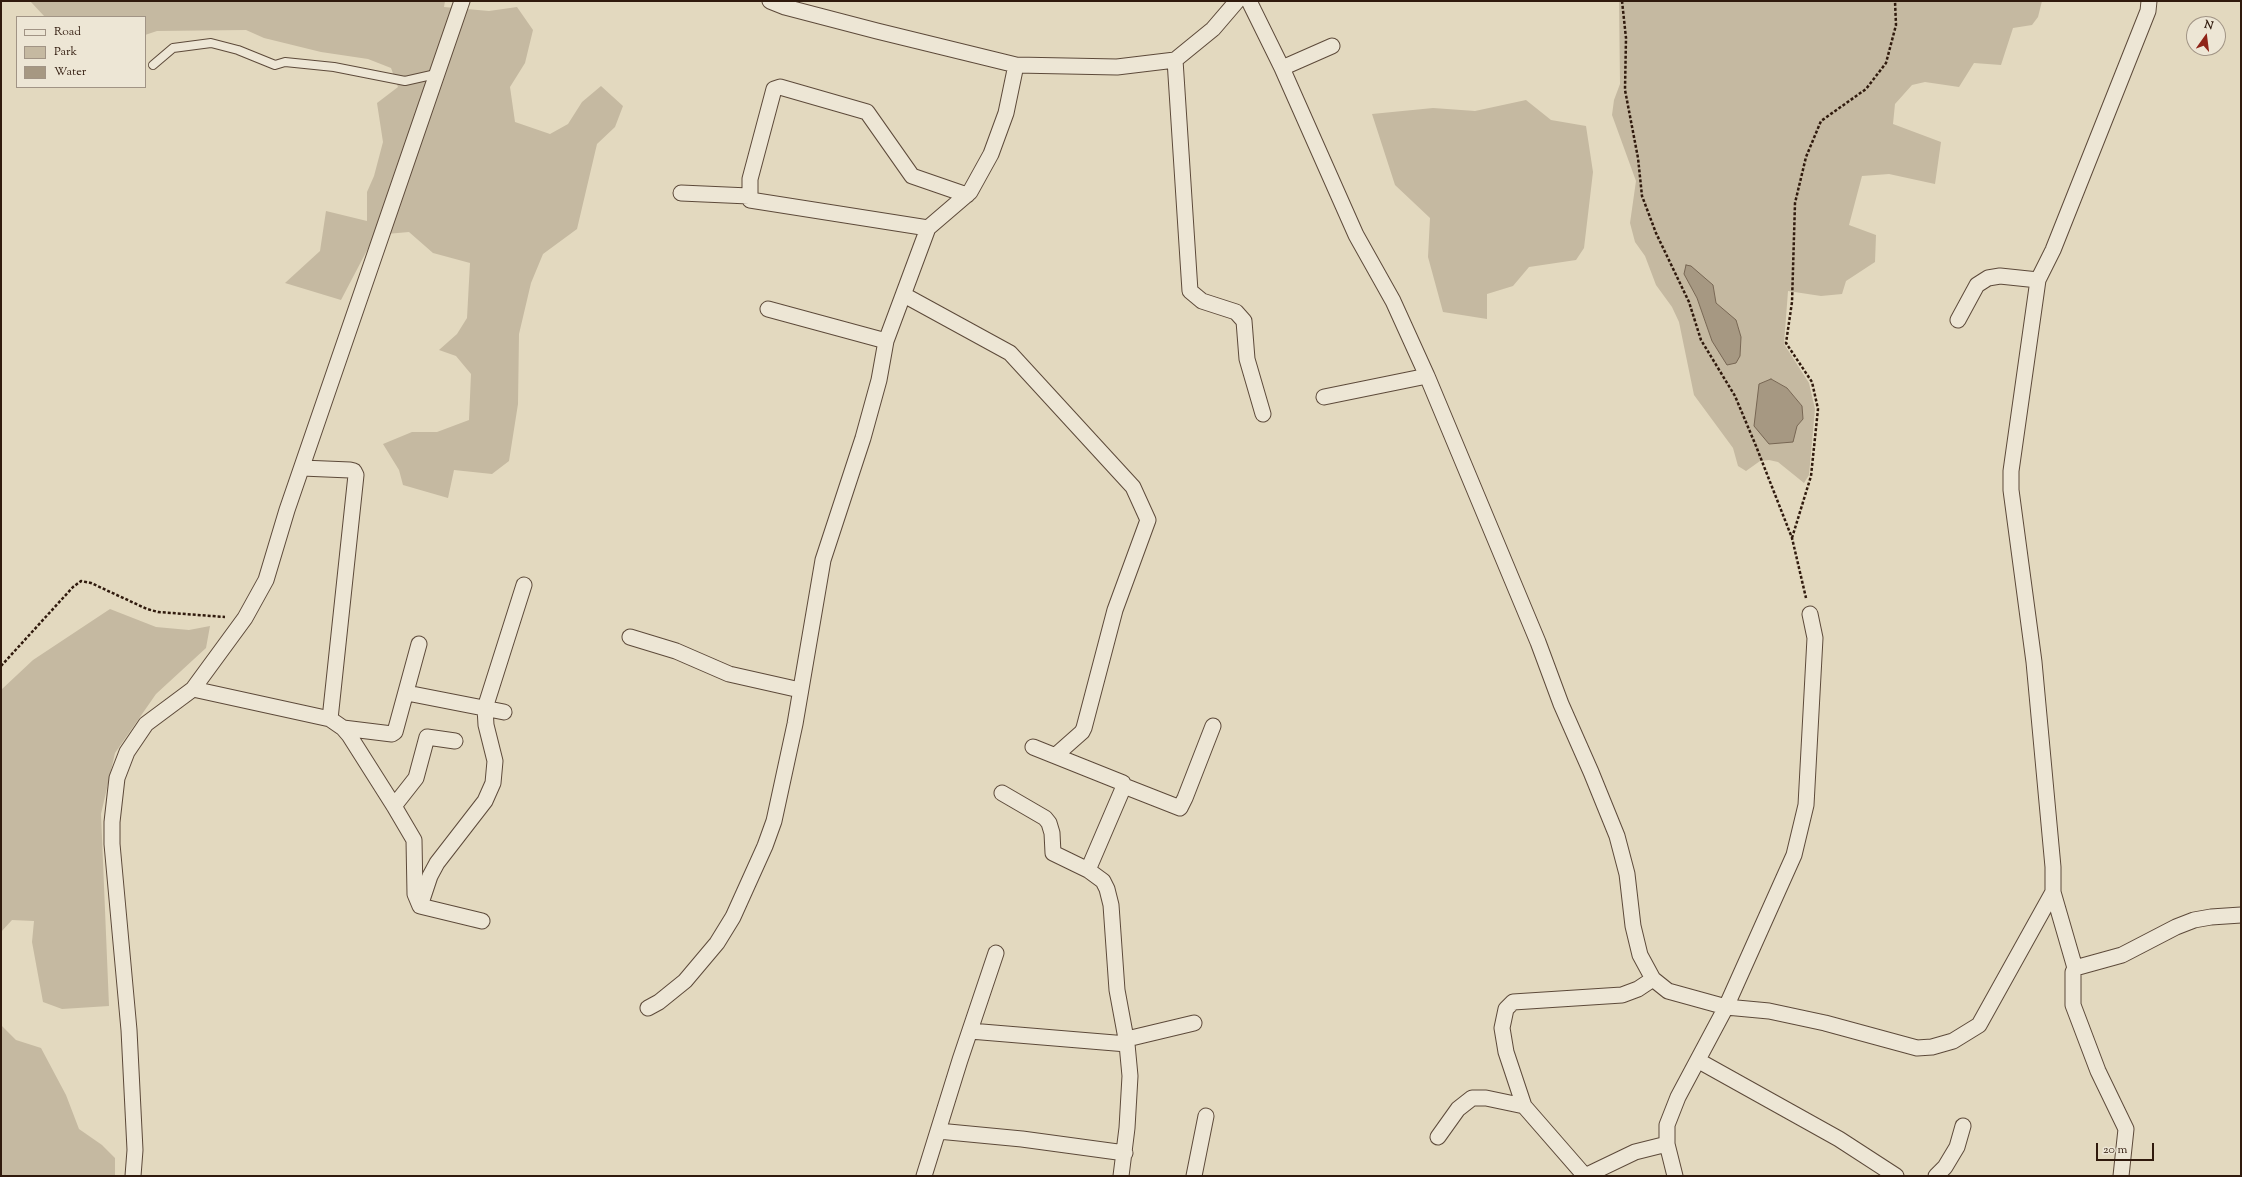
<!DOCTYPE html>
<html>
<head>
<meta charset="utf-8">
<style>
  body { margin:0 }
  #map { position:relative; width:2242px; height:1177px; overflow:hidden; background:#e3d9bf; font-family:"Sorts Mill Goudy",serif }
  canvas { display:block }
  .frame { position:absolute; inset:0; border:2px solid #301a0d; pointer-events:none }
  .legend { position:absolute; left:16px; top:16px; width:130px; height:72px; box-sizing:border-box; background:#ede6d5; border:1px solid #a19485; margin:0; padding:5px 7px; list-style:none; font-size:12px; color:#301a0d }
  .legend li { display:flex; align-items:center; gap:8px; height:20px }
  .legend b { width:20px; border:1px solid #a19485 }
  .north { position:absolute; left:2186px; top:16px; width:40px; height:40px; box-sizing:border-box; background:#ede6d5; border:1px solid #a19485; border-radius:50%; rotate:14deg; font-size:11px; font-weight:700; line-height:16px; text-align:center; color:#301a0d }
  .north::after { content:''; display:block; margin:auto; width:14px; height:18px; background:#8f2418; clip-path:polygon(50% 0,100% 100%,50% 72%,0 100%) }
  .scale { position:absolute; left:2096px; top:1143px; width:58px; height:18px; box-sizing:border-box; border:2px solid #301a0d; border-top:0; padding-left:5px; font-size:12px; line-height:14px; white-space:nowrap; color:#301a0d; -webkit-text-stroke:3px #ede6d5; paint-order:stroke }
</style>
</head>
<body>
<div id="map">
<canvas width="2242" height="1177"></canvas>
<div class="frame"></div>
<ul class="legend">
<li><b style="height:5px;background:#ede6d5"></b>Road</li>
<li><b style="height:11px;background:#c5b9a1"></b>Park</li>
<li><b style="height:11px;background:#a69882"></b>Water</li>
</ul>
<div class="north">N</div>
<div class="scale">20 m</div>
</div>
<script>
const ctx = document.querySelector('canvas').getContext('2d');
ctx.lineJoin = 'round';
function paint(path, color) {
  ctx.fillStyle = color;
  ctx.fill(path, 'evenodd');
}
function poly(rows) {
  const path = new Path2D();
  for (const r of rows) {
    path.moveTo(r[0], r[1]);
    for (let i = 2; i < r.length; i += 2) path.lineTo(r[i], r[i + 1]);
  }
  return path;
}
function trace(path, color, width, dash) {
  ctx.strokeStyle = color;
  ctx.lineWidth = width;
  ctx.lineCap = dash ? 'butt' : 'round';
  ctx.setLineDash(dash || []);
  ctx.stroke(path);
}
paint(poly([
  [30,1,445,1,444,7,489,11,517,7,533,30,525,63,510,87,515,122,550,134,568,124,582,102,601,86,623,106,615,127,597,144,577,229,543,254,531,283,519,334,518,404,509,461,492,474,454,470,448,498,403,485,399,470,383,444,412,432,437,432,469,420,471,374,456,356,439,350,457,334,467,318,470,263,433,253,409,232,375,235,341,300,285,283,320,251,326,211,367,221,367,192,374,176,383,142,377,103,398,87,391,68,368,59,321,52,264,38,246,30,157,31,145,35,145,17,45,17],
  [1619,1,2042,1,2038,17,2032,25,2013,28,2001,65,1974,63,1959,87,1925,82,1912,85,1895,104,1893,124,1941,142,1935,184,1889,174,1862,176,1849,225,1876,235,1875,262,1846,281,1842,294,1821,296,1788,291,1784,344,1809,383,1815,409,1809,475,1804,483,1778,462,1769,460,1760,461,1746,471,1738,466,1733,448,1694,395,1679,322,1672,307,1656,285,1645,256,1635,242,1630,223,1636,181,1612,115,1614,100,1620,84],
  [1684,274,1713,285,1716,303,1736,321,1741,337,1740,356,1712,341,1697,298],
  [1771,379,1787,388,1802,406,1803,419,1797,426],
  [1526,100,1551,120,1586,126,1593,172,1584,248,1576,260,1529,267,1513,286,1487,294,1487,319,1443,312,1428,257,1430,218,1395,185,1372,114,1433,108,1475,111],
  [110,609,156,627,189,630,210,626,206,648,156,694,115,753,101,814,109,1006,62,1009,43,1002,32,942,34,921,12,920,1,932,1,690,33,660],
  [1,1025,16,1040,41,1048,66,1095,79,1129,102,1145,115,1158,115,1176,1,1176]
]), '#c5b9a1');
const water = poly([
  [1686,265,1691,266,1713,285,1716,303,1736,320,1741,337,1740,356,1736,363,1727,365,1712,341,1697,298,1684,274,1686,265],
  [1771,379,1787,388,1802,406,1803,419,1797,426,1793,442,1769,444,1754,426,1759,384,1771,379]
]);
paint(water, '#a69882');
trace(water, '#776653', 1);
const service = poly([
  [153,65,173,48,211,43,238,50,275,65,285,62,334,67,405,81,436,74]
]);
const minor = poly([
  [770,1,785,7,877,31,1016,65,1117,67,1175,60,1213,29,1237,1],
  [1249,1,1282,68,1356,235,1393,301,1427,376,1538,642,1561,704,1591,772,1617,836,1627,874,1633,926,1640,955,1653,979,1668,991,1726,1007,1769,1011,1825,1023,1917,1048,1932,1047,1953,1041,1979,1025,2053,892],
  [1175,60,1190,291,1202,301,1236,312,1244,321,1247,359,1263,414],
  [1282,68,1332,46],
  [681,193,749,196],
  [928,228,750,200,750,179,774,89,780,87,867,112,912,176,967,195],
  [904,295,1010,353,1133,487,1148,520,1115,610,1084,728,1082,732,1056,755],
  [768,309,886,341],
  [1958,320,1977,285,1988,278,2000,276,2038,280],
  [1324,397,1427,376],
  [302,468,350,470,354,471,356,475,330,719],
  [630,637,676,651,729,674,800,690],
  [193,689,330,719,343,728,349,735,394,806,414,840,415,894,420,906,482,921],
  [407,693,504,712],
  [343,728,392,734,395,732,419,644],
  [1033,747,1123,783,1124,786,1088,870,1103,881,1107,889,1111,905,1117,990,1127,1044,1130,1076,1127,1128,1121,1176],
  [1124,786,1180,808,1185,798,1213,726],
  [1002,793,1045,818,1049,823,1052,833,1053,853,1088,870],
  [394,806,416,778,427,737,455,741],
  [420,906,430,876,437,863,485,801,493,783,495,761,486,725,485,708,524,585],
  [2075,968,2122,955,2176,927,2194,920,2211,917,2241,915],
  [1653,979,1638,989,1622,995,1513,1002,1506,1009,1502,1028,1506,1052,1524,1106,1585,1176,1635,1152,1667,1144],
  [648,1008,659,1002,685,981,717,943,733,917,765,846,774,821,795,724,823,560,863,438,879,380,886,341,928,228,970,192,991,154,1006,113,1016,65],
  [970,1031,1127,1044],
  [1127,1039,1194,1023],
  [1699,1061,1839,1139,1896,1176],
  [938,1131,1022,1139,1125,1153],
  [1438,1137,1458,1109,1472,1098,1486,1098,1524,1106],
  [133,1176,135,1150,129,1030,112,844,112,822,117,778,127,752,146,724,193,689,245,618,266,580,287,510,462,1],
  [924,1176,960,1060,996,953],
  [1194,1176,1206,1116],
  [1675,1176,1667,1144,1667,1125,1678,1097,1726,1007,1794,855,1806,805,1815,638,1810,614],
  [1936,1176,1945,1167,1957,1147,1963,1126],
  [2121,1176,2126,1129,2098,1071,2073,1005,2073,972,2075,968,2053,892,2053,867,2034,662,2011,490,2011,471,2038,280,2053,250,2148,11,2149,1]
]);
trace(service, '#5d4a3a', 10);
trace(minor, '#5d4a3a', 17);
trace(poly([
  [1622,1,1626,38,1625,90,1638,158,1642,196,1656,233,1689,302,1701,340,1735,396,1756,446,1792,538,1806,598],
  [1792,538,1811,476,1818,409,1812,382,1786,343,1792,302,1795,203,1806,157,1821,121,1866,89,1886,63,1896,25,1895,1],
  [1,666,73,587,81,581,91,583,147,609,158,612,225,617]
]), '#301a0d', 2.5, [3, 2]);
trace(service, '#ede6d5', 8);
trace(minor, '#ede6d5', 15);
</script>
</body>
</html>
